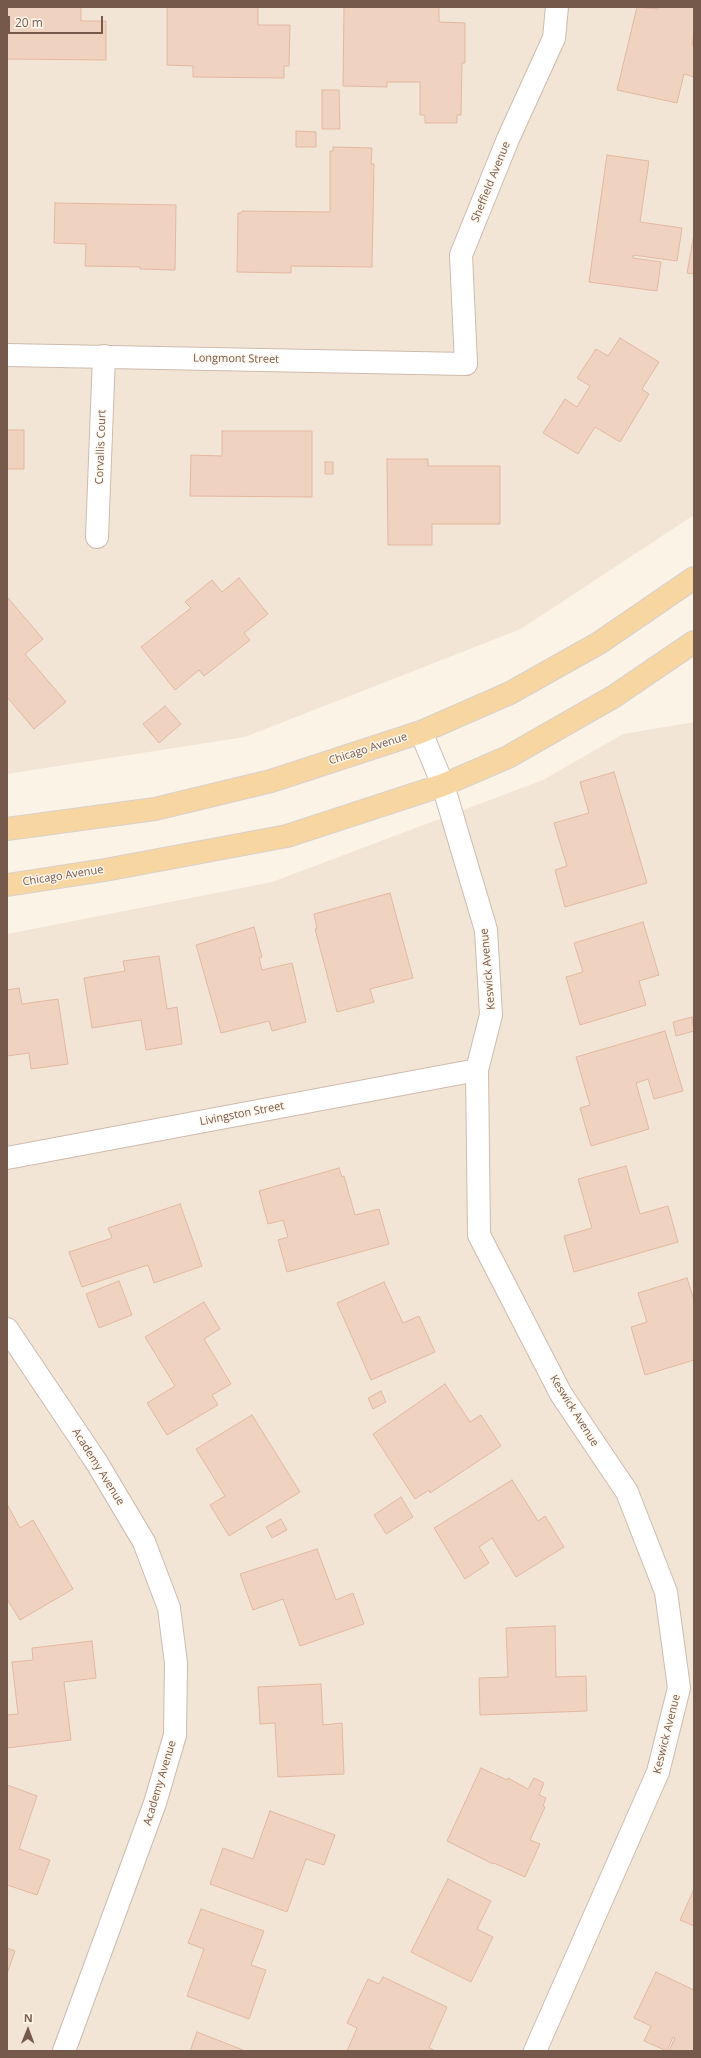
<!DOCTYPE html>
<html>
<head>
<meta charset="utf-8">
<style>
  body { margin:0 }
  #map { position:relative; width:701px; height:2058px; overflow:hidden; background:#fcf3e7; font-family:"Open Sans",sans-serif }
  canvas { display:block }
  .frame { position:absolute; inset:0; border:8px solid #755a4c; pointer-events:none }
  .north { position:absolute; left:8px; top:2010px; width:40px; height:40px; -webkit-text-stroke:3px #fef7ed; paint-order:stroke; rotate:1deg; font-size:11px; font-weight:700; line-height:16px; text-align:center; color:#755a4c }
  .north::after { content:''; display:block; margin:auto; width:14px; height:18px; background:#755a4c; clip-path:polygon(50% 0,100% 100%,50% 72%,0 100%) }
  .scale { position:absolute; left:8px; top:16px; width:95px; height:18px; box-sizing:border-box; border:2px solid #755a4c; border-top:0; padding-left:5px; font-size:12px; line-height:14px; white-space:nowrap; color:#755a4c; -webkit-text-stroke:3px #fef7ed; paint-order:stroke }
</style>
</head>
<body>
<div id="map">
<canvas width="701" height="2058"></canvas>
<div class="frame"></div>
<div class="north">N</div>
<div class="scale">20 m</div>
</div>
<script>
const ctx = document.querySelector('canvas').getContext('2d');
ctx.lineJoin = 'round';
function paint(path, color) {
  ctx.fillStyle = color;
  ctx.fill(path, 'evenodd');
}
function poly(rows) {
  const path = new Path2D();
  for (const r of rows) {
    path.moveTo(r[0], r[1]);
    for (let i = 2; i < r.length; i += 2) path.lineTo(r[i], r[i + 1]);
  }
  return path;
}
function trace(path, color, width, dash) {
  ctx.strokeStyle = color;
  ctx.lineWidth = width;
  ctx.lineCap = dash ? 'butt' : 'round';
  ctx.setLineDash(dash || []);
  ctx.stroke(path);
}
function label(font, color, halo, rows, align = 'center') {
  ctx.font = font + ' "Open Sans",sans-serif';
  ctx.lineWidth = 3;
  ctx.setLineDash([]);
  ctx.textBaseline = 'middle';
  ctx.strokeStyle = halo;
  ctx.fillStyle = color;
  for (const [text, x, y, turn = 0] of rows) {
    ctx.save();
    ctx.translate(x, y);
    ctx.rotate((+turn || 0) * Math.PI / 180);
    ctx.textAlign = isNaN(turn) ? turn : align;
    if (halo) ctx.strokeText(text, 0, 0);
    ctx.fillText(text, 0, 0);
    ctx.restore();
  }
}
paint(poly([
  [7,7,694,7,694,515,521,629,245,737,7,774],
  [694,722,694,2051,7,2051,7,934,272,882,543,780,623,734]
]), '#f3e5d6');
const building = poly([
  [7,7,81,7,81,21,106,21,106,60,7,59,7,7],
  [167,7,258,7,258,25,290,25,289,66,284,66,284,78,193,77,193,66,167,65,167,7],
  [344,7,439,7,439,22,465,23,465,63,462,63,461,115,457,115,457,123,425,123,425,115,420,115,420,82,387,82,387,87,343,86,344,7],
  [637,7,658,9,659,7,694,7,694,34,692,45,694,45,694,77,684,74,677,103,617,90,637,7],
  [322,90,339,90,340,129,322,129,322,90],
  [296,131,316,132,316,147,296,147,296,131],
  [333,147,372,148,371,164,374,164,372,267,291,266,291,273,237,272,238,213,241,213,242,211,330,212,330,151,333,151,333,147],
  [607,155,649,161,640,222,682,228,677,261,633,255,633,258,661,262,657,291,589,282,607,155],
  [55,203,176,205,175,270,140,269,140,267,85,266,86,244,54,243,55,203],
  [694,234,694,274,687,273,694,234],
  [620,338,659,362,642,389,649,394,620,442,595,427,578,454,543,433,565,399,577,407,590,386,577,378,596,349,608,356,620,338],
  [7,430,24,430,24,469,7,469,7,430],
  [222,431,312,431,312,497,190,496,191,455,222,456,222,431],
  [387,459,428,459,428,466,500,466,500,524,432,524,432,545,388,545,387,459],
  [325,462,333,462,333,474,325,474,325,462],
  [239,578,268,614,244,633,250,640,204,676,199,670,175,690,141,647,191,608,185,602,212,580,222,592,239,578],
  [7,597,43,639,25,654,66,702,34,729,7,697,7,597],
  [165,706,181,724,159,743,143,724,165,706],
  [614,772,647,883,565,907,555,870,567,866,554,823,589,813,580,782,614,772],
  [390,893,413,978,370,989,374,1002,337,1012,315,929,317,929,314,914,390,893],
  [643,922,659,975,639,981,646,1005,580,1025,566,977,583,972,574,943,643,922],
  [254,927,262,957,259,958,262,970,292,963,306,1022,272,1031,269,1021,221,1033,196,945,254,927],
  [159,956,167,1009,177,1007,182,1044,146,1050,141,1020,92,1028,84,978,125,971,123,961,159,956],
  [19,988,22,1004,58,999,68,1064,31,1069,29,1053,7,1056,7,990,19,988],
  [692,1017,694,1031,676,1036,673,1022,692,1017],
  [665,1031,683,1091,654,1099,648,1079,636,1083,649,1129,591,1146,580,1108,590,1105,576,1057,665,1031],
  [626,1166,640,1214,668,1206,678,1242,574,1272,564,1236,592,1228,578,1179,626,1166],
  [339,1168,342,1177,344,1176,355,1215,379,1209,389,1244,287,1272,278,1240,288,1237,283,1220,268,1224,259,1191,339,1168],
  [180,1204,202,1266,154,1283,148,1265,82,1287,69,1252,112,1238,108,1228,180,1204],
  [687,1278,694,1300,694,1360,645,1375,631,1327,647,1322,638,1293,687,1278],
  [119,1281,132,1315,99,1328,86,1294,119,1281],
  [384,1282,403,1323,419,1316,435,1352,371,1380,337,1303,384,1282],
  [204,1302,220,1329,204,1339,231,1384,212,1395,218,1405,167,1435,147,1403,175,1386,145,1337,204,1302],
  [445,1384,470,1422,481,1415,501,1446,430,1493,429,1490,415,1499,373,1434,445,1384],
  [381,1391,386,1402,373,1409,368,1398,381,1391],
  [252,1415,300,1492,229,1536,210,1505,225,1496,196,1449,252,1415],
  [512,1480,538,1521,545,1516,564,1547,516,1577,492,1538,479,1547,489,1563,465,1579,434,1528,512,1480],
  [401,1497,413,1517,386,1534,374,1515,401,1497],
  [7,1504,20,1528,33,1520,73,1589,20,1620,7,1599,7,1504],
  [281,1519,287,1530,272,1538,266,1527,281,1519],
  [317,1549,336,1600,353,1593,364,1624,300,1646,283,1599,253,1610,240,1574,317,1549],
  [555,1626,556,1677,586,1676,587,1711,480,1715,479,1678,508,1677,506,1628,555,1626],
  [92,1641,96,1678,64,1682,71,1740,7,1748,7,1715,18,1714,12,1662,33,1660,32,1648,92,1641],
  [321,1684,323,1725,342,1723,344,1774,278,1777,275,1723,260,1724,258,1687,321,1684],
  [481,1768,507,1780,508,1778,528,1789,534,1778,544,1783,539,1795,546,1798,543,1806,545,1807,530,1840,540,1844,525,1877,494,1863,493,1864,447,1841,481,1768],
  [7,1785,37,1796,19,1849,50,1860,37,1895,7,1885,7,1785],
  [270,1811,335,1835,324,1865,306,1859,287,1912,210,1884,223,1848,253,1859,270,1811],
  [448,1879,491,1901,477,1929,493,1937,471,1982,411,1952,448,1879],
  [694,1889,694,1926,680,1920,694,1889],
  [201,1909,264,1931,251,1965,266,1970,249,2019,187,1996,204,1949,188,1943,201,1909],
  [7,1948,15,1951,7,1974,7,1948],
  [656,1972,694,1990,694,2051,669,2051,675,2038,673,2037,667,2051,644,2041,651,2026,634,2018,656,1972],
  [383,1977,447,2007,429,2048,436,2051,347,2051,357,2028,347,2023,368,1979,379,1984,383,1977],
  [197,2032,243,2050,242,2051,190,2051,197,2032]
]);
paint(building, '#f0d2c0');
trace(building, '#e2b9a1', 1);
const minor = poly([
  [7,355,466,364,461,255,508,139,554,38,557,7],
  [97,537,104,356],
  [421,732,443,785,486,930,491,1015,477,1070,479,1235,561,1394,627,1492,666,1592,679,1688,658,1772,535,2051],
  [7,1158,477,1070],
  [7,1329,97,1463,144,1542,169,1608,176,1663,175,1735,155,1803,64,2051]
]);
const primary = poly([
  [7,829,155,809,271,781,421,732,510,693,599,643,694,578],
  [7,885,105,870,287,836,443,785,508,757,613,697,694,642]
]);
trace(minor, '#cdbbae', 24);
trace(primary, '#d8d1cd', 24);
trace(minor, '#fff', 22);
trace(primary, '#f7d6a2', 22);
label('11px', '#755a4c', '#fef7ed', [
  ["Sheffield Avenue",491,182,-68],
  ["Longmont Street",236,359,1],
  ["Corvallis Court",101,447,-88],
  ["Chicago Avenue",368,749,-18],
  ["Chicago Avenue",63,876,-9],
  ["Keswick Avenue",488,969,-95],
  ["Livingston Street",242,1114,-11],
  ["Keswick Avenue",574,1411,58],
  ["Academy Avenue",98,1467,58],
  ["Keswick Avenue",667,1734,-76],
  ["Academy Avenue",160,1783,-73]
]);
</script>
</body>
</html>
